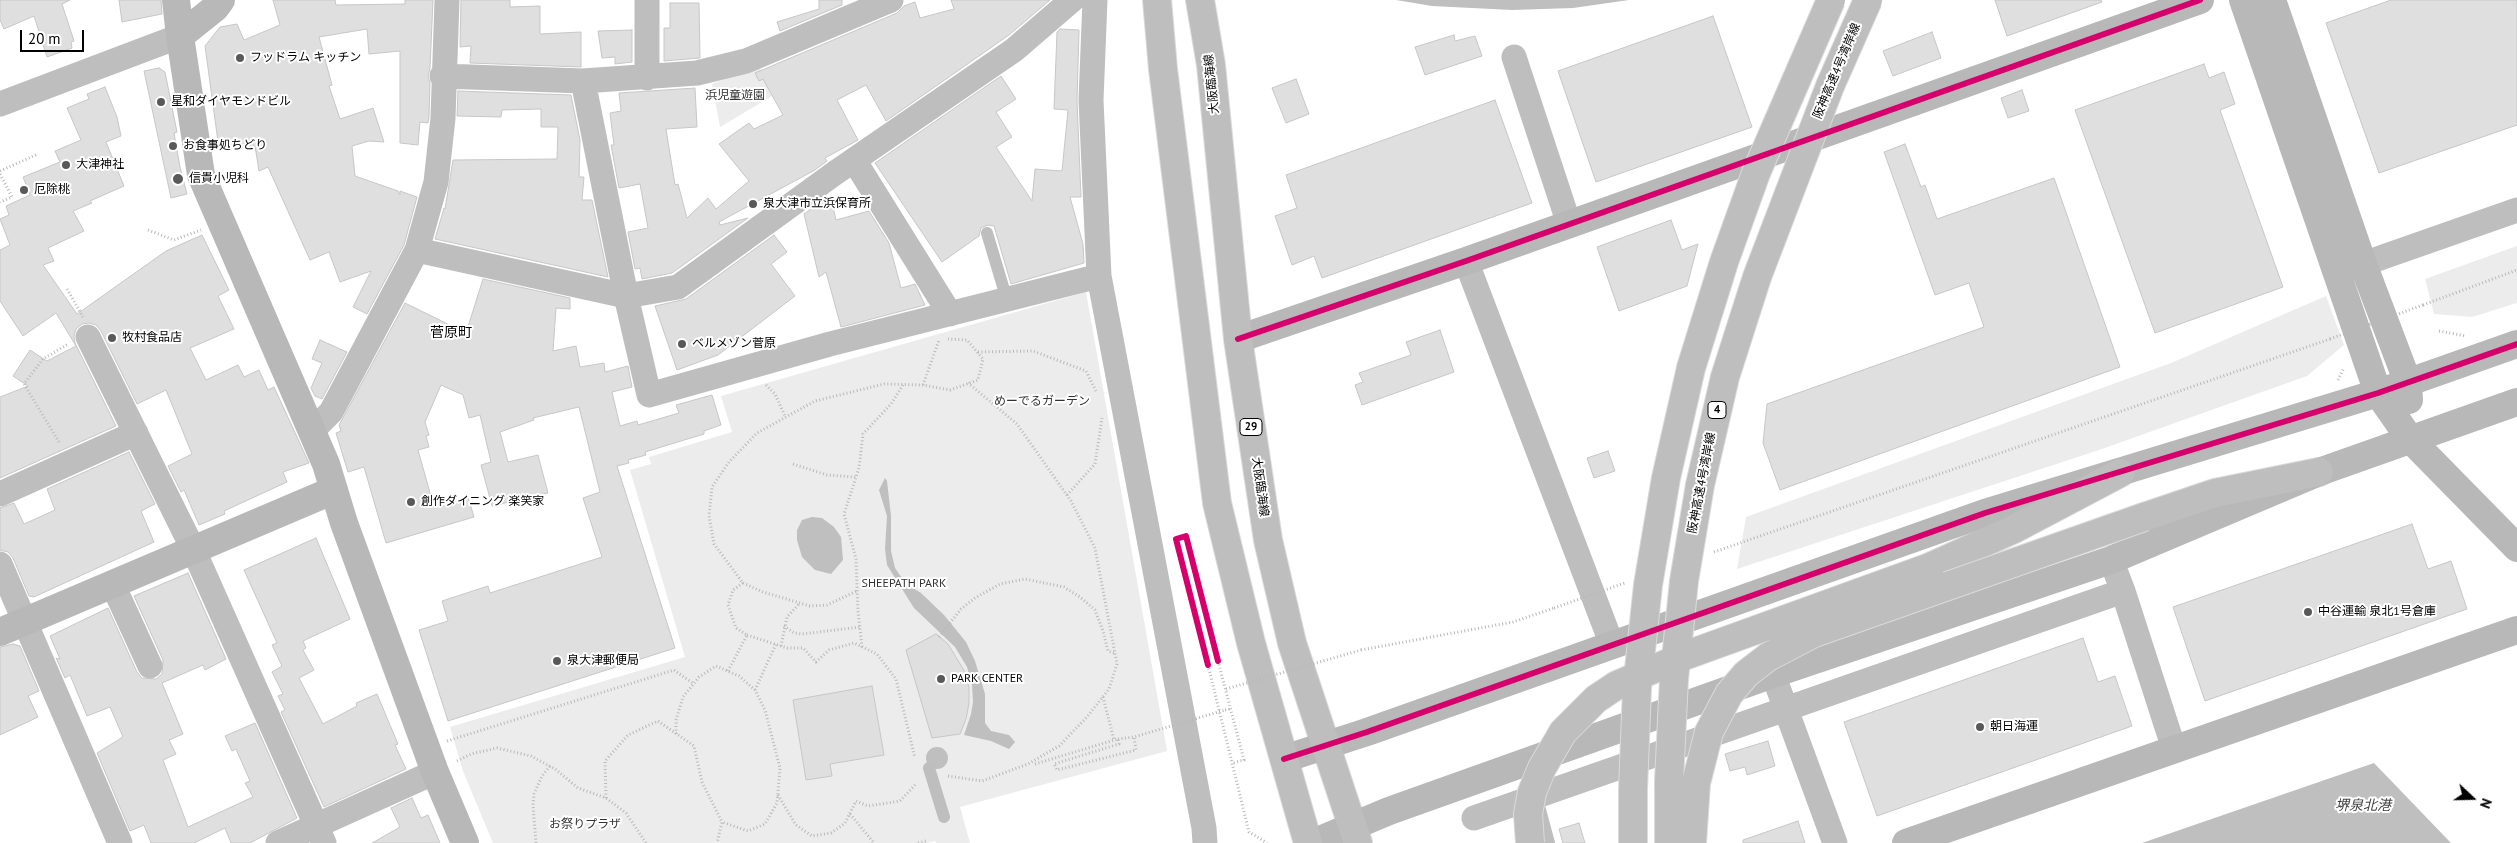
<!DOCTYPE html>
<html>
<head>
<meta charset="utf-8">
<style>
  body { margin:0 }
  #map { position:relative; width:2517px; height:843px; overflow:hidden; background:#fff; font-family:"PT Sans",sans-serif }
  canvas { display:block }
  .north { position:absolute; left:2447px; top:773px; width:50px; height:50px; -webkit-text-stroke:4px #fff; paint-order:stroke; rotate:111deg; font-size:14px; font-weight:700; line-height:20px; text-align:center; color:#000 }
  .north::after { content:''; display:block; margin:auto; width:18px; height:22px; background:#000; clip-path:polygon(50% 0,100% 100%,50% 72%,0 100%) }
  .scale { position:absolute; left:20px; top:30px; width:64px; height:22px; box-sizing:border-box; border:2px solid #000; border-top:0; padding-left:6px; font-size:15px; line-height:18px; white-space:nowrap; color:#000; -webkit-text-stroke:4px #fff; paint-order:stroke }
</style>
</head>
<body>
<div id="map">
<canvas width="2517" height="843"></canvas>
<div class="north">N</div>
<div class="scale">20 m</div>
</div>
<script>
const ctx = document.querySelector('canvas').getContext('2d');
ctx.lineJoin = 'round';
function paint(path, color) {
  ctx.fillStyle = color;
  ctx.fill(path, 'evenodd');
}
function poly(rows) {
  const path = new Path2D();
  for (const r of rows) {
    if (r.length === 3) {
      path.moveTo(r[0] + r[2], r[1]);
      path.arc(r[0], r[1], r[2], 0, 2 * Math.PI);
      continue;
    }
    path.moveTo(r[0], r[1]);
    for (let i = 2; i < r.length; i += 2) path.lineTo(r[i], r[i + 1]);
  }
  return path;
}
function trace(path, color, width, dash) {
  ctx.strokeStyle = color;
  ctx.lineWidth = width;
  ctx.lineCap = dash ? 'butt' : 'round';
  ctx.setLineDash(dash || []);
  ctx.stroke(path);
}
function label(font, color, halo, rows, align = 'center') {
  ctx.font = font + ' "PT Sans","Noto Sans JP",sans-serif';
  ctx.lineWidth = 4;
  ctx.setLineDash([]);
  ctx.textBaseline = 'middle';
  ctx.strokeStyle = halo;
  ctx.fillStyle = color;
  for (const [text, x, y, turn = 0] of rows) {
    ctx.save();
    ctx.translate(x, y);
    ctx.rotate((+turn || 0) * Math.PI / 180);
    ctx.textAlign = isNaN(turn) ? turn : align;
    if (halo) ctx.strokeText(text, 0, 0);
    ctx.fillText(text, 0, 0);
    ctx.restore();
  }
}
paint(poly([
  [759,65,772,96,720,127,712,84],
  [2517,246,2517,303,2472,317,2434,314,2425,279],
  [1086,292,1167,751,960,807,970,843,936,843,935,841,927,843,493,843,463,771,450,727,685,657,630,470,651,464,649,457,732,432,721,396],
  [2326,296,2344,345,2307,376,2099,450,1737,569,1746,517,2171,363]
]), '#ececec');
paint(poly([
  [1396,0,1629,0,1573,8,1512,10,1432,6],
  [885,478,887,481,891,516,891,551,895,568,906,584,921,593,944,615,966,642,975,661,985,694,985,723,991,731,1009,735,1015,742,1009,749,991,741,964,735,971,714,973,702,972,685,967,667,955,647,914,608,887,565,885,549,887,516,879,490],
  [812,517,822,518,834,527,841,537,843,560,831,574,815,570,802,557,797,540,797,530,802,520],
  [937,758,11],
  [2374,763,2451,843,2142,843]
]), '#bfbfbf');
const building = poly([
  [0,0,70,0,62,4,74,41,71,42,72,48,47,57,34,16,4,29,0,20,0,0],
  [119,0,161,0,162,14,122,22,119,0],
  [273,0,335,0,336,5,405,4,405,0,433,0,430,68,428,76,430,83,429,117,428,123,420,122,418,145,400,143,400,51,369,54,367,29,319,37,332,85,329,86,340,119,373,108,384,142,369,141,352,146,355,176,398,191,400,195,400,191,417,197,404,245,367,314,353,307,371,271,340,282,329,252,310,260,268,167,259,171,255,146,219,149,205,46,220,27,237,24,244,40,280,25,273,0],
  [461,0,510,0,510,7,540,6,540,34,581,32,581,67,470,63,471,46,460,47,461,0],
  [819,0,842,0,842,5,780,31,777,22,819,9,819,0],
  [951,0,1050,0,1009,35,886,121,866,85,837,100,858,140,825,158,827,161,815,170,719,222,720,225,748,218,672,273,642,279,640,268,635,269,628,232,648,228,640,184,619,188,611,145,614,145,610,113,621,111,619,93,695,88,697,127,666,129,675,185,678,184,687,218,708,198,716,209,749,181,719,144,749,123,754,129,783,115,763,79,759,81,755,73,897,13,904,6,915,2,920,18,954,9,951,0],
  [1995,0,2101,0,2102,2,2007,36,1995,0],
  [2391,0,2517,0,2517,125,2379,173,2326,23,2391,0],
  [670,3,699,3,700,58,664,61,664,28,670,28,670,3],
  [1713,16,1752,127,1596,182,1558,71,1713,16],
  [1060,29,1079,30,1077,101,1081,197,1070,197,1083,244,1084,263,1011,284,994,226,988,225,981,228,979,236,942,262,875,163,1001,76,1016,99,996,112,1012,137,996,147,1032,201,1035,169,1062,171,1068,110,1054,109,1057,32,1060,29],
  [632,30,632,62,615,64,615,57,602,58,598,31,632,30],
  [1932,32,1941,58,1893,76,1883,51,1932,32],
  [1454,35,1455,41,1475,36,1482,56,1425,75,1415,47,1454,35],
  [2204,64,2209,78,2224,72,2235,104,2220,110,2283,287,2155,333,2075,110,2204,64],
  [159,68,165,72,177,132,174,133,180,167,187,194,171,198,144,71,159,68],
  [1296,79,1309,114,1286,123,1272,88,1296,79],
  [105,87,117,117,121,136,106,142,124,186,90,201,92,203,73,211,84,231,48,248,54,261,43,265,77,314,166,251,202,235,229,290,218,296,234,329,190,348,206,380,238,365,244,377,259,370,268,390,274,387,309,463,283,472,287,482,224,511,225,514,199,525,184,490,181,492,168,466,192,454,166,390,137,404,101,331,96,325,89,323,82,324,76,329,74,336,75,343,116,426,0,478,0,397,28,386,13,376,30,350,47,361,76,346,56,313,23,336,0,301,0,250,10,245,0,219,9,215,6,206,30,195,23,177,60,162,55,151,81,140,67,108,89,99,87,94,105,87],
  [2022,90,2029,111,2008,118,2001,98,2022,90],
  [458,91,571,95,580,140,579,177,584,177,582,200,592,200,608,277,435,239,444,208,445,209,453,160,557,159,558,127,541,127,541,109,502,110,501,117,457,116,458,91],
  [1495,100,1532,203,1322,278,1314,256,1292,265,1275,216,1297,208,1286,175,1495,100],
  [1905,144,1921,187,1925,185,1937,219,2054,178,2120,367,1780,490,1763,443,1767,404,1984,327,1969,283,1935,295,1884,152,1905,144],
  [831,198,836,220,869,211,889,243,901,288,915,284,925,305,841,327,826,272,819,277,804,214,823,200,831,198],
  [1671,220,1682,250,1698,244,1687,286,1619,311,1597,247,1671,220],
  [774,235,787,252,771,264,795,296,718,355,677,370,655,306,686,299,774,235],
  [483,279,570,298,570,309,556,308,553,351,576,346,580,367,604,363,605,372,628,366,632,387,612,392,620,426,637,421,638,425,679,413,676,405,712,395,721,425,704,431,704,434,645,452,646,455,628,460,629,463,617,466,675,648,448,721,419,630,448,621,442,601,488,586,490,593,602,557,583,498,600,492,579,407,533,418,534,420,500,432,508,462,538,455,548,493,492,506,481,465,491,462,480,415,469,418,463,395,441,385,425,422,429,435,426,436,429,447,418,450,434,507,468,497,474,517,386,543,364,467,348,472,336,433,341,431,339,425,405,303,466,333,483,279],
  [1440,330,1454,372,1362,405,1355,385,1363,382,1359,373,1411,355,1406,342,1440,330],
  [320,340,347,352,322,399,315,396,311,388,322,363,312,359,320,340],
  [1608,451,1615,471,1594,478,1587,458,1608,451],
  [129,452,155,504,141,511,154,542,34,597,29,596,13,558,8,552,0,550,0,508,14,503,24,524,55,510,47,489,129,452],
  [2412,524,2428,569,2451,561,2467,609,2205,701,2173,607,2412,524],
  [316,538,350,619,303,641,306,648,303,650,314,670,299,678,323,724,357,706,356,703,377,694,398,744,395,745,406,769,324,807,281,712,285,710,278,696,283,694,272,672,282,666,272,645,277,643,244,570,316,538],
  [188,573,226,659,205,670,203,665,162,683,183,734,169,740,176,754,163,760,188,827,253,797,245,783,250,781,236,749,232,751,225,736,255,723,297,818,250,843,231,843,225,828,194,843,151,843,144,825,130,831,97,753,123,737,110,707,87,716,70,675,65,678,56,658,60,659,50,636,108,608,137,672,142,678,156,679,162,674,163,660,134,596,188,573],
  [936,634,948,644,965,672,969,687,969,703,966,719,960,734,932,738,906,650,936,634],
  [2083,638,2098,682,2115,676,2132,726,1877,816,1844,722,2083,638],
  [13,644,20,646,39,691,28,696,38,717,0,735,0,647,13,644],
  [872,686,884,755,830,764,832,776,806,780,793,700,872,686],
  [1768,741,1775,766,1747,775,1745,767,1730,771,1725,754,1768,741],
  [412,798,421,818,428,815,440,843,372,843,400,827,391,808,412,798],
  [1798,821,1805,843,1743,843,1743,840,1798,821],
  [1579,823,1585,843,1563,843,1559,829,1579,823]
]);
paint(building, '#dfdfdf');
trace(building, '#c7c7c7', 1);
const primary = poly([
  [1157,0,1163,69,1217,503,1251,643,1308,843],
  [1200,0,1211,65,1238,339,1268,540,1292,643,1358,843]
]);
const highway = poly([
  [2144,517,2215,493,2319,472],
  [1930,567,2014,529,2120,473]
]);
trace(primary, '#dbdbdb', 30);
trace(highway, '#dbdbdb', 30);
trace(poly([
  [0,171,38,154],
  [0,174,12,197,0,202],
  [148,230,174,240,201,230],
  [67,289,83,317],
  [2423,305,2517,270],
  [2439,331,2466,336],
  [978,352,1033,351,1086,371,1096,391],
  [2338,380,2344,368],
  [766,385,775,394,785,416],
  [923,385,939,340],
  [59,442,24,384,43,359,68,344],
  [793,464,827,475,856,477],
  [1067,495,1095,464,1102,418],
  [1714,552,2330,339],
  [743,583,763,592,810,606,827,605,857,591],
  [784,626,794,633,802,634,860,627],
  [747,635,787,648,803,648,816,662,829,650,854,643,877,654,896,679,915,758],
  [939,637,961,609,975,598,1000,584,1025,579,1064,587,1080,597,1095,610,1103,631,1108,651,1114,653],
  [781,646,787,617,800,603],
  [862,647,858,611,856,559,844,514,859,468,863,434,891,404,903,385],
  [1361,650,1513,622,1554,608],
  [1218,661,1244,760,1232,763],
  [1208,665,1249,832,1267,843],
  [728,671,747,635,736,628,728,605,733,590,743,583,714,544,709,516,712,487,729,462,757,433,815,401,884,384,923,385,950,390,978,380,983,359,967,340,948,339],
  [970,676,978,673],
  [755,690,776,644],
  [1103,697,1114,740],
  [1225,710,1231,709],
  [676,734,676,720,683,697,699,677,716,666,739,676,755,690,765,710,780,768,777,803,765,824,748,831,722,822],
  [1118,739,1134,737],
  [447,741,674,670,694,684],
  [457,761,471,754,497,748,531,756,555,769,578,788,606,798,626,813,646,843],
  [948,776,982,781,1028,764,1059,746,1087,717,1109,689,1117,664,1095,548,1071,501,1017,424,968,383],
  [778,795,796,825,812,836,831,833,845,823,856,801,868,806,900,801,916,784],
  [606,798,605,761,628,735,658,721,694,746,702,782,722,822,717,843],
  [850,814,874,843],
  [536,843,533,805,534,794,542,776,550,766],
  [918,843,926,841]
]), '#b9b9b9', 3, [1, 2.5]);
trace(poly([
  [987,233,1007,300],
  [929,768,944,817],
  [1538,802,1549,843]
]), '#bebebe', 12);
trace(poly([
  [1095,0,1091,100,1099,276,1204,828,1205,843],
  [1514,57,1569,224],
  [442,76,583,81,697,73,746,61,891,0],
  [647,78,647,0],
  [583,81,626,296,649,395,830,344,1099,276],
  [0,104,180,36],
  [854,160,950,314],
  [417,250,626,296,678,287,835,173,1014,50,1072,0],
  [1466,261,1612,645],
  [2363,264,2517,210],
  [88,337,194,551,324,843],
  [312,431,331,412,417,250,436,182,443,118,447,0],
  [0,494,136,433],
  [2111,560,2123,591,2174,749],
  [0,564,120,843],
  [113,585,150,666],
  [1773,674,1835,843],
  [1474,818,2123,591],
  [278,843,435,772]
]), '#bebebe', 25);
trace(poly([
  [176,0,180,36,201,175,326,464,344,523,435,772,465,843],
  [2243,0,2378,393,2410,439,2517,548],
  [2272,0,2363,264,2408,383,2409,400],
  [180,36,215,8,221,0],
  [1238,339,1466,261,2200,0],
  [0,632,334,490],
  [1284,759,1367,732,1985,513,2378,393,2517,344],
  [1313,843,1389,811,1773,674,2111,560,2319,472,2517,402],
  [1906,843,2517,630]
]), '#b8b8b8', 28);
trace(primary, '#bebebe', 28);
trace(highway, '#bebebe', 28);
const highwayBridge = poly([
  [1530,843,1528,814,1532,792,1542,768,1563,732,1596,699,1617,685,1684,656,1930,567],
  [1633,843,1633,789,1637,688,1648,585,1666,478,1691,368,1724,262,1756,173,1831,0],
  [1669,843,1669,781,1674,679,1684,581,1700,485,1725,377,1757,277,1830,86,1868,0],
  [1692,843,1696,783,1709,732,1729,694,1746,674,1768,657,1814,633,2144,517]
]);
trace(highwayBridge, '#dbdbdb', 30, []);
trace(poly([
  [2330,339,2423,305],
  [1554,608,1625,583],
  [1226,689,1361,650],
  [1035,764,1118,739,1119,744,1054,764,1057,770,1136,750,1134,737,1225,710]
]), '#b9b9b9', 3, [1, 2.5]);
trace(highwayBridge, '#bebebe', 28);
trace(poly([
  [1238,339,1466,261,2200,0],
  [1208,665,1176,539,1186,536,1218,661],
  [1284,759,1367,732,1985,513,2378,393,2517,344]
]), '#d6006c', 6);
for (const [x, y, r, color] of [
  [240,58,5,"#595959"],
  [161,102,5,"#595959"],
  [173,146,5,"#595959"],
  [66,165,5,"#595959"],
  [178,179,6,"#595959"],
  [24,190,5,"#595959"],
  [753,204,5,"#595959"],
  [112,338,5,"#595959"],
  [682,344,5,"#595959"],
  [411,502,5,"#595959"],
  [2308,612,5,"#595959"],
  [557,661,5,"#595959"],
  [941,679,5,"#595959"],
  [1980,727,5,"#595959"]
]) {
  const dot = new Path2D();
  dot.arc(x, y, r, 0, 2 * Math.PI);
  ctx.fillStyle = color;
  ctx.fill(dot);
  trace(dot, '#fff', 2);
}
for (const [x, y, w] of [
  [1717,410,18],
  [1251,427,22]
]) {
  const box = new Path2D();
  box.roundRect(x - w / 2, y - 8.5, w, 17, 4);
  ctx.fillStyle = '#fff';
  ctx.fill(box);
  trace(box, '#000', 1);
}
label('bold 11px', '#000', null, [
  ["4",1717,410],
  ["29",1251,427]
]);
label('12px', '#000', '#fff', [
  ["フッドラム キッチン",250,58],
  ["星和ダイヤモンドビル",171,102],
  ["お食事処ちどり",183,146],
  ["大津神社",76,165],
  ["信貴小児科",189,179],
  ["厄除桃",34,190],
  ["泉大津市立浜保育所",763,204],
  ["牧村食品店",122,338],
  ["ベルメゾン菅原",692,344],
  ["創作ダイニング 楽笑家",421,502],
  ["中谷運輸 泉北1号倉庫",2318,612],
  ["泉大津郵便局",567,661],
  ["PARK CENTER",951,679],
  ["朝日海運",1990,727]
], 'left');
label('12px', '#000', '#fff', [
  ["阪神高速4号湾岸線",1837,71,-67],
  ["大阪臨海線",1212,84,-96],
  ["阪神高速4号湾岸線",1702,483,-79],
  ["大阪臨海線",1260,487,82]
]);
label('12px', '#333', '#fff', [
  ["浜児童遊園",735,96],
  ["めーでるガーデン",1042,402],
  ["SHEEPATH PARK",904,584],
  ["お祭りプラザ",585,825]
]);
label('14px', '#000', '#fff', [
  ["菅原町",451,333]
]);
label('italic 14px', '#444', '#fff', [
  ["堺泉北港",2363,806]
]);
</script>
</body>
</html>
